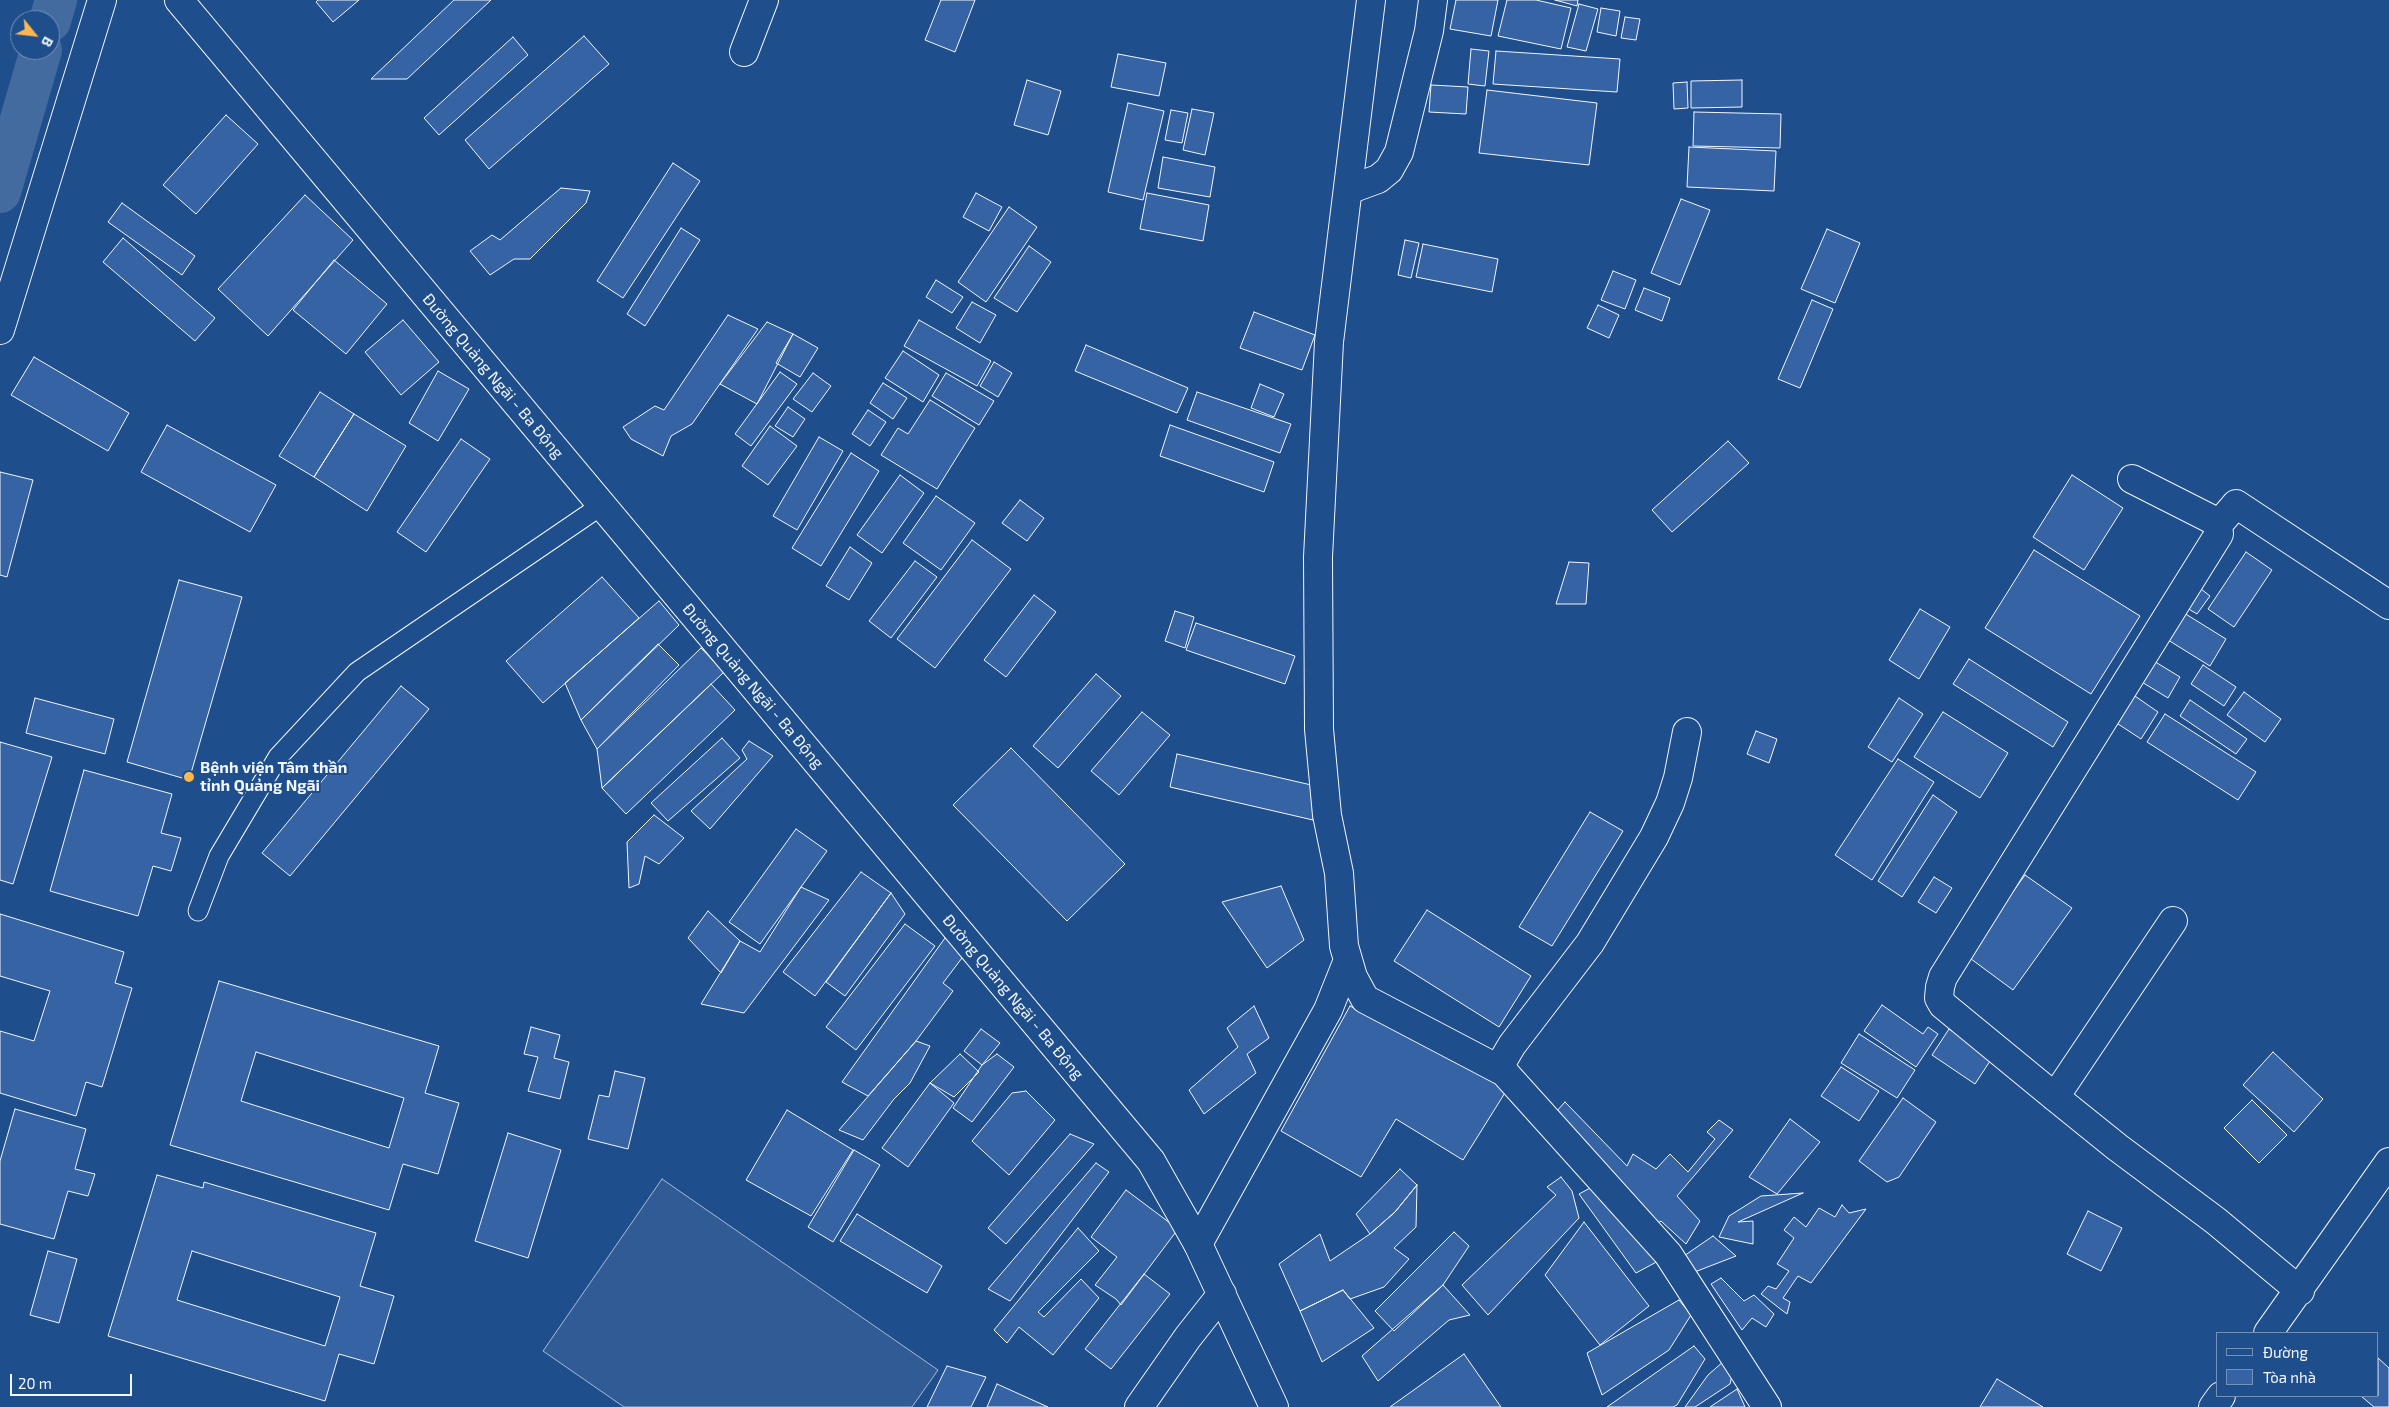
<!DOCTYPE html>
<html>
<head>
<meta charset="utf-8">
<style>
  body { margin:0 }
  #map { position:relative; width:2389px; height:1407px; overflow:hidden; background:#1f4e8c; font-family:"Exo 2",sans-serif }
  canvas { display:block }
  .legend { position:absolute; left:2216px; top:1332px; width:162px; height:65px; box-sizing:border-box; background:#1f4e8c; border:1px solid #7391ba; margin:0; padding:6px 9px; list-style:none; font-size:15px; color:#f2f6ff }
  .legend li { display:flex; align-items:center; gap:10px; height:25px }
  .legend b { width:25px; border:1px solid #7391ba }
  .north { position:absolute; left:10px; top:10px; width:50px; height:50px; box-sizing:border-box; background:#1f4e8c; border:1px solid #7391ba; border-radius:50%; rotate:119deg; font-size:14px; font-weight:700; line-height:20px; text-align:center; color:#f2f6ff }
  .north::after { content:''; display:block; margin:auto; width:18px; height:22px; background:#ffb74d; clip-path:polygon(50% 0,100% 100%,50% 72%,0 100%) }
  .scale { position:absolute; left:10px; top:1374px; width:122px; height:22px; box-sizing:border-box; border:2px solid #f2f6ff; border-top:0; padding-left:6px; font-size:15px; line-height:18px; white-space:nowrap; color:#f2f6ff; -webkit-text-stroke:4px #1f4e8c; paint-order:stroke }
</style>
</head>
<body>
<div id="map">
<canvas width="2389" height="1407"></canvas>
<ul class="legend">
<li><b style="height:6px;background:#1f4e8c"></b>Đường</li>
<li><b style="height:14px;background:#3563a3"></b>Tòa nhà</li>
</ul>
<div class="north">B</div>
<div class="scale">20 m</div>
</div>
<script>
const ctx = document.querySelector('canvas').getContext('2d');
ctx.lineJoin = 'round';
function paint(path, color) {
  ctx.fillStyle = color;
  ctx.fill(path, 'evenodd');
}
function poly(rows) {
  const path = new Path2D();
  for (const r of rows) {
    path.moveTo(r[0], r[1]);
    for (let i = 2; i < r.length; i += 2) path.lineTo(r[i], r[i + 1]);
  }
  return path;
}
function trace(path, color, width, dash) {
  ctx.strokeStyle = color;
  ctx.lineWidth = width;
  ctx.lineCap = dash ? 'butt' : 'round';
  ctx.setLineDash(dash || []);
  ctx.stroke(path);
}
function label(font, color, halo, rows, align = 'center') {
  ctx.font = font + ' "Exo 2",sans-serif';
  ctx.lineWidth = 4;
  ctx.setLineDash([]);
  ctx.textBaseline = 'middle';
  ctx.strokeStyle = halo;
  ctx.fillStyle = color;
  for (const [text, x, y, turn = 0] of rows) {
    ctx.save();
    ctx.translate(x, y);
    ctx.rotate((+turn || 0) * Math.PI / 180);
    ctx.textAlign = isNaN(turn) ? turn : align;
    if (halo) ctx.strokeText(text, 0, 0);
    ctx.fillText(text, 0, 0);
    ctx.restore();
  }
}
const built = poly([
  [662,1179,938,1370,912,1407,624,1407,543,1351,662,1179]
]);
paint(built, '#305b95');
trace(built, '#a8bbd7', 1);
trace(poly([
  [50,21,56,0],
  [0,192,41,50]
]), '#446ba0', 42);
const building = poly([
  [318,0,359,0,333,22,316,2,318,0],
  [454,0,491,0,407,79,371,79,454,0],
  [941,0,975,0,955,52,925,40,941,0],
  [1456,0,1498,0,1491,36,1450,29,1456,0],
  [1507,0,1536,0,1571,8,1561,49,1498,36,1507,0],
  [1555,0,1578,0,1577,6,1555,0],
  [1579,4,1598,9,1586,51,1567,47,1579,4],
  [1601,8,1620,11,1616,36,1597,32,1601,8],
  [1625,17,1640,19,1636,40,1621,38,1625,17],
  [584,36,609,64,489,169,465,140,584,36],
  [513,37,528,55,439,135,424,118,513,37],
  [1471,49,1489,51,1485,86,1468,84,1471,49],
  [1496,51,1620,59,1617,92,1493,84,1496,51],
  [1118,54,1166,63,1159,96,1111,87,1118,54],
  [1027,80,1061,91,1048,135,1014,125,1027,80],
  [1742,80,1742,107,1691,108,1691,81,1742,80],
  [1687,82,1688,108,1674,109,1673,83,1687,82],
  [1431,85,1468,87,1466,114,1429,112,1431,85],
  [1487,90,1597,103,1589,165,1479,153,1487,90],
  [1128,103,1164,111,1143,200,1108,192,1128,103],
  [1192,109,1214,113,1205,155,1183,150,1192,109],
  [1171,110,1188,113,1182,143,1165,140,1171,110],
  [1694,112,1781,114,1780,148,1693,146,1694,112],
  [226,115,258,144,196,214,163,185,226,115],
  [1689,147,1776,151,1774,191,1687,187,1689,147],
  [1163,157,1215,167,1210,197,1158,188,1163,157],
  [673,163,700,181,623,298,597,281,673,163],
  [561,188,590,191,586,203,530,259,514,259,490,275,470,251,492,235,500,240,561,188],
  [976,193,1002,207,989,231,963,217,976,193],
  [1147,193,1209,205,1203,241,1140,229,1147,193],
  [305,195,353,240,268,336,218,289,305,195],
  [1681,199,1710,210,1680,285,1651,273,1681,199],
  [122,203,195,256,182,275,108,222,122,203],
  [1009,207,1037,227,986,302,958,282,1009,207],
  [681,228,700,240,645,326,627,314,681,228],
  [1827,229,1860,243,1835,303,1801,289,1827,229],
  [123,238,215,318,195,341,103,262,123,238],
  [1405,240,1419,243,1411,278,1398,275,1405,240],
  [1423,244,1498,259,1492,292,1416,277,1423,244],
  [1029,246,1051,262,1017,312,994,298,1029,246],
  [334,260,387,304,346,354,293,310,334,260],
  [1613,271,1636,280,1625,309,1601,300,1613,271],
  [936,280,963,297,952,313,926,297,936,280],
  [1644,288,1670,298,1662,321,1635,310,1644,288],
  [1812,300,1833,309,1800,388,1778,379,1812,300],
  [972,302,996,315,980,343,956,328,972,302],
  [1598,305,1619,315,1609,338,1587,328,1598,305],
  [1254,312,1315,335,1302,370,1240,348,1254,312],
  [728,315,758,329,692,424,671,436,663,456,631,439,623,427,655,406,664,410,728,315],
  [403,320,439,362,401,395,365,352,403,320],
  [919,320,991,361,977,386,904,346,919,320],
  [767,322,793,334,757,404,720,384,767,322],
  [793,334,818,348,800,377,776,363,793,334],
  [1086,345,1188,388,1177,413,1075,371,1086,345],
  [903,351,939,375,923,402,885,378,903,351],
  [34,357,129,413,108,451,11,395,34,357],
  [994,362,1012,373,998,397,980,386,994,362],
  [438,371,469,389,438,441,409,423,438,371],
  [780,372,797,384,751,446,735,434,780,372],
  [813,373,831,386,812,412,793,399,813,373],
  [946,373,994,401,979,425,932,396,946,373],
  [883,383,907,398,893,419,870,403,883,383],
  [1260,384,1284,394,1274,417,1251,408,1260,384],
  [320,392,354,414,314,477,279,456,320,392],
  [1197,392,1291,424,1280,453,1187,420,1197,392],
  [930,400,975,428,937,489,881,455,898,428,908,434,930,400],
  [788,407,805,419,793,437,775,426,788,407],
  [868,410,886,422,870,446,852,434,868,410],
  [354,414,406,446,367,511,314,477,354,414],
  [167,425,276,485,250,532,141,472,167,425],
  [1170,425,1274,462,1264,492,1160,456,1170,425],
  [770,426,797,446,768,485,742,466,770,426],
  [819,437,843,451,797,530,773,516,819,437],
  [461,439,490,459,426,552,397,532,461,439],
  [1728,441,1749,463,1672,532,1652,510,1728,441],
  [851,453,879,471,821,566,792,548,851,453],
  [0,472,33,480,7,577,0,575,0,472],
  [900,475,924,493,882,553,857,535,900,475],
  [2072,475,2123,508,2084,570,2033,537,2072,475],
  [936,496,975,523,941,570,903,543,936,496],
  [1020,500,1044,518,1027,541,1002,523,1020,500],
  [972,540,1011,569,935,668,897,639,972,540],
  [850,547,872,563,849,600,826,586,850,547],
  [2034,550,2140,616,2091,694,1985,628,2034,550],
  [2246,552,2272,570,2234,627,2208,609,2246,552],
  [915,561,937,577,891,638,869,621,915,561],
  [1569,562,1589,563,1586,604,1556,604,1569,562],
  [602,577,639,618,543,703,506,661,602,577],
  [179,580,242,597,189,780,127,762,179,580],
  [2201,589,2210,596,2197,614,2187,608,2201,589],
  [1034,595,1056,612,1006,677,984,660,1034,595],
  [659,601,679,625,581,720,565,683,659,601],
  [2176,608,2226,639,2210,666,2160,635,2176,608],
  [1920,609,1950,627,1919,679,1889,660,1920,609],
  [1175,611,1194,617,1185,648,1165,641,1175,611],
  [1196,623,1295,656,1285,684,1186,650,1196,623],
  [658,644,679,665,597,749,581,720,658,644],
  [701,648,724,672,602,788,597,749,701,648],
  [2144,655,2180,677,2168,698,2132,676,2144,655],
  [1969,659,2068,722,2053,747,1953,684,1969,659],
  [2203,665,2236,687,2224,706,2191,684,2203,665],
  [1096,674,1121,696,1058,768,1033,746,1096,674],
  [711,684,735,710,626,814,602,788,711,684],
  [401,686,429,709,290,876,262,853,401,686],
  [2244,692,2281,719,2265,742,2227,715,2244,692],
  [2132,694,2158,712,2141,739,2115,722,2132,694],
  [35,698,114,719,105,754,26,733,35,698],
  [1899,698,1923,714,1892,762,1868,747,1899,698],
  [2190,700,2247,739,2236,754,2180,716,2190,700],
  [1142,712,1170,735,1119,795,1091,771,1142,712],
  [1943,712,2008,753,1980,798,1914,757,1943,712],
  [2165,714,2256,772,2238,800,2147,742,2165,714],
  [1756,731,1777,739,1769,763,1747,754,1756,731],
  [722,738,740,758,668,821,651,803,722,738],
  [749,741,773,756,710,829,691,811,747,759,742,750,749,741],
  [0,742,52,757,13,884,0,880,0,742],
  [1011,748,1125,864,1067,921,953,805,1011,748],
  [1177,754,1320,787,1313,820,1170,787,1177,754],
  [1898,759,1934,782,1872,880,1835,855,1898,759],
  [84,770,172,794,161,833,181,838,171,871,153,866,138,916,50,891,84,770],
  [1933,795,1957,812,1902,897,1878,881,1933,795],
  [1590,812,1623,831,1552,946,1519,927,1590,812],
  [654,815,684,838,659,864,645,856,639,884,629,888,627,842,654,815],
  [796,829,827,851,760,944,729,922,796,829],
  [861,872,891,893,815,996,783,972,861,872],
  [2025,875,2072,908,2013,990,1967,956,2025,875],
  [1934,877,1952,888,1936,913,1918,902,1934,877],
  [1281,886,1304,940,1267,968,1222,902,1281,886],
  [801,887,829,900,744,1013,701,1004,740,941,760,952,801,887],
  [891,893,905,914,845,996,826,982,891,893],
  [1427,910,1531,976,1499,1027,1394,961,1427,910],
  [708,911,740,941,721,973,688,938,708,911],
  [0,914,124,952,115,983,132,988,102,1087,86,1082,76,1116,0,1093,0,1031,34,1041,50,991,0,976,0,914],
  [905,924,935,946,856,1050,826,1027,905,924],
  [945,938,965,954,943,983,953,991,916,1041,868,1096,842,1082,945,938],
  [219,981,439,1046,425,1093,459,1103,438,1174,403,1164,389,1210,170,1145,219,981],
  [256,1052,404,1098,389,1148,241,1101,256,1052],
  [1882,1005,1923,1034,1928,1027,1938,1034,1916,1067,1864,1031,1882,1005],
  [1254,1006,1269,1038,1247,1054,1256,1073,1204,1114,1189,1090,1238,1047,1227,1028,1254,1006],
  [1350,1006,1508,1088,1463,1160,1396,1119,1361,1177,1281,1131,1350,1006],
  [531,1027,560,1035,554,1058,569,1062,560,1099,528,1091,538,1057,524,1054,531,1027],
  [981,1029,1000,1043,982,1065,964,1051,981,1029],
  [1949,1029,1992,1058,1975,1084,1932,1055,1949,1029],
  [1859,1034,1915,1070,1897,1098,1841,1063,1859,1034],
  [916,1041,930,1046,910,1083,894,1099,863,1140,839,1130,916,1041],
  [2273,1052,2323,1099,2294,1132,2243,1085,2273,1052],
  [960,1054,979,1072,954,1097,930,1083,960,1054],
  [997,1054,1014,1067,972,1122,953,1108,982,1065,997,1054],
  [1841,1067,1879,1091,1859,1121,1821,1096,1841,1067],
  [615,1071,645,1078,628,1149,588,1139,599,1095,609,1097,615,1071],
  [930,1083,954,1103,908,1167,882,1148,930,1083],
  [1026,1091,1055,1120,1009,1175,972,1141,1012,1093,1026,1091],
  [1903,1098,1936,1122,1899,1177,1887,1182,1859,1161,1903,1098],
  [2252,1100,2287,1135,2259,1163,2224,1128,2252,1100],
  [1565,1102,1627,1166,1633,1154,1656,1169,1670,1154,1688,1172,1715,1139,1707,1132,1719,1120,1733,1130,1677,1196,1700,1221,1686,1244,1661,1221,1654,1226,1555,1113,1565,1102],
  [15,1109,86,1129,75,1169,95,1174,88,1196,68,1191,54,1239,0,1224,0,1161,15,1109],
  [787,1110,853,1150,811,1216,746,1180,787,1110],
  [1790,1119,1820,1142,1777,1194,1749,1177,1790,1119],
  [508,1133,561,1150,528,1258,475,1241,508,1133],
  [1070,1134,1094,1144,1006,1244,988,1228,1070,1134],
  [854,1150,880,1165,833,1242,808,1227,854,1150],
  [1096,1163,1109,1172,1010,1301,988,1289,1096,1163],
  [1400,1169,1417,1185,1395,1212,1370,1234,1356,1214,1400,1169],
  [157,1175,203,1188,204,1182,376,1233,360,1286,394,1296,374,1364,339,1354,325,1401,108,1336,157,1175],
  [192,1251,340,1297,325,1346,177,1300,192,1251],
  [1561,1177,1572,1191,1579,1218,1488,1315,1462,1285,1556,1195,1547,1187,1561,1177],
  [1417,1185,1416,1227,1394,1248,1409,1259,1384,1287,1350,1299,1343,1290,1300,1311,1279,1264,1320,1234,1330,1261,1370,1234,1395,1212,1417,1185],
  [1596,1185,1662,1259,1636,1273,1579,1194,1596,1185],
  [1126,1190,1178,1229,1121,1305,1116,1299,1095,1285,1117,1257,1091,1237,1126,1190],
  [1803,1193,1738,1222,1753,1221,1753,1244,1719,1237,1729,1216,1761,1196,1803,1193],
  [1842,1205,1849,1213,1866,1209,1811,1283,1798,1276,1783,1298,1790,1302,1787,1314,1761,1294,1768,1286,1776,1289,1789,1271,1777,1264,1794,1238,1784,1230,1794,1217,1806,1227,1819,1208,1835,1217,1842,1205],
  [2088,1211,2122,1228,2101,1271,2067,1254,2088,1211],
  [857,1214,942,1266,927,1293,840,1241,857,1214],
  [1584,1222,1649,1306,1600,1345,1545,1275,1584,1222],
  [1078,1228,1099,1251,1038,1312,1044,1317,1081,1279,1099,1298,1053,1355,1019,1327,1007,1343,994,1330,1078,1228],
  [1454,1232,1469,1246,1443,1285,1394,1331,1375,1311,1454,1232],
  [1713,1236,1736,1256,1692,1273,1681,1258,1713,1236],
  [48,1251,77,1259,59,1323,30,1315,48,1251],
  [1144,1274,1170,1294,1111,1369,1085,1349,1144,1274],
  [1721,1278,1744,1301,1754,1295,1774,1314,1766,1327,1752,1318,1742,1330,1711,1284,1721,1278],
  [1443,1285,1470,1315,1449,1320,1378,1381,1362,1356,1443,1285],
  [1343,1290,1374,1328,1322,1362,1300,1311,1343,1290],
  [1679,1300,1691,1315,1669,1350,1602,1395,1587,1353,1679,1300],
  [1694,1346,1705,1359,1677,1405,1673,1407,1607,1407,1694,1346],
  [1464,1354,1501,1407,1390,1407,1464,1354],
  [2378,1358,2389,1368,2389,1407,2374,1407,2361,1396,2378,1396,2378,1358],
  [1724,1361,1733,1371,1730,1384,1695,1407,1685,1407,1708,1375,1724,1361],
  [947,1366,986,1377,971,1407,927,1407,947,1366],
  [1997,1379,2043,1407,1980,1407,1997,1379],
  [997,1384,1048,1407,987,1407,997,1384],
  [1737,1389,1745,1407,1710,1407,1737,1389]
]);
paint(building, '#3563a3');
trace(building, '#f2f6ff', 1);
const lane = poly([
  [198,911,219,856,278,757,357,672,602,505]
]);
const street = poly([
  [1371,0,1329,342,1318,557,1319,729,1327,815,1339,873,1344,946,1353,977,1365,999,1504,1072],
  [744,52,764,0],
  [1348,190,1378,179,1389,170,1399,152,1429,31,1433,0],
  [0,330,102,0],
  [2132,479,2213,520,2218,525,2219,534,1943,977,1940,987,1939,998,1943,1005,2055,1097,2117,1147,2216,1221,2300,1291],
  [2218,525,2236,504,2389,605],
  [1687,732,1678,778,1670,803,1654,837,1590,943,1512,1045,1502,1062,1504,1072,1668,1254,1767,1407],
  [2055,1097,2173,921],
  [1198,1244,1328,1010,1348,960],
  [2268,1333,2389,1162],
  [1139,1407,1188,1337,1222,1294],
  [2213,1407,2221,1396]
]);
const secondary = poly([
  [179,0,1151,1161,1198,1244,1274,1407]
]);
trace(lane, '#f2f6ff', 21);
trace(street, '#f2f6ff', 30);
trace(secondary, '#f2f6ff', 30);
trace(lane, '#1f4e8c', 19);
trace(street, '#1f4e8c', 28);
trace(secondary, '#1f4e8c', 28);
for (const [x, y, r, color] of [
  [189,777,6,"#ffb74d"]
]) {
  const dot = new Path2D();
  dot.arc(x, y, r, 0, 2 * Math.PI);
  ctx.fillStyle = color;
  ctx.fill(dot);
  trace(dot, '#1f4e8c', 2);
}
label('16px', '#f2f6ff', '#1f4e8c', [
  ["Đường Quảng Ngãi - Ba Động",493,376,50],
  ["Đường Quảng Ngãi - Ba Động",753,686,50],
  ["Đường Quảng Ngãi - Ba Động",1013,997,50]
]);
label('bold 16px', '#f2f6ff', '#1f4e8c', [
  ["Bệnh viện Tâm thần",200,768],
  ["tỉnh Quảng Ngãi",200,786]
], 'left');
</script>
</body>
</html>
